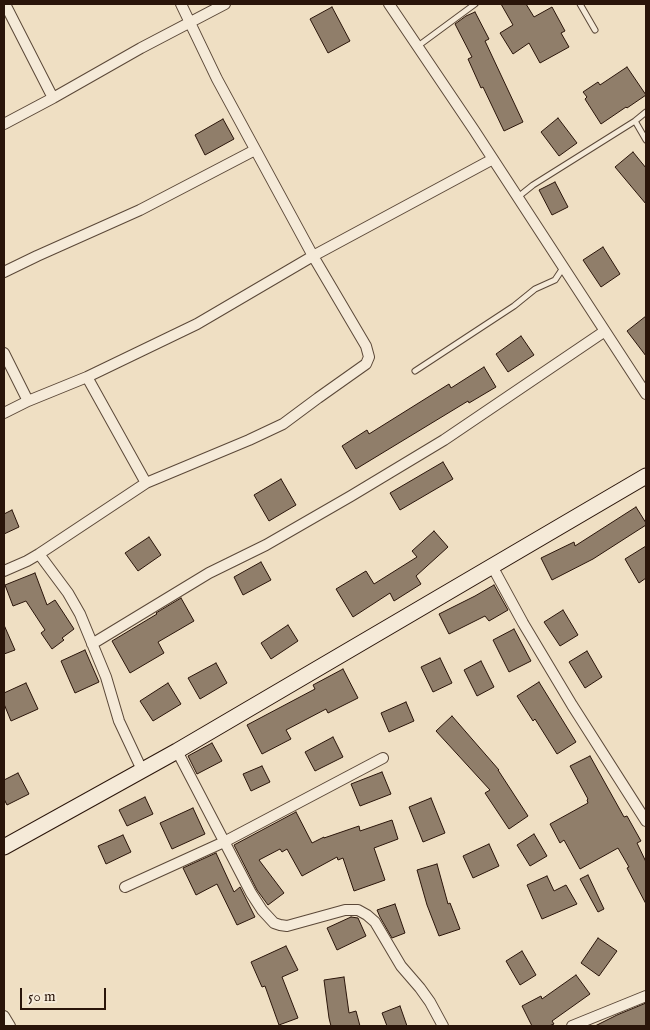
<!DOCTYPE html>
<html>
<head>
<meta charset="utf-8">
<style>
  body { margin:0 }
  #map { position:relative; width:650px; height:1030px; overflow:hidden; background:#efdfc3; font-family:"IM FELL English",serif }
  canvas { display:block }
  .frame { position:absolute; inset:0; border:5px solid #2a150a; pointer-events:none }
  .scale { position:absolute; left:20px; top:988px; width:86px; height:22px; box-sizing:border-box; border:2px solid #2a150a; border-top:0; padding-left:6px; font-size:15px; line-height:18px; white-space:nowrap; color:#2a150a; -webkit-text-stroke:4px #f5ead8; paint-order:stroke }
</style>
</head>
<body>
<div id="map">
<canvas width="650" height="1030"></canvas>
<div class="frame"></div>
<div class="scale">50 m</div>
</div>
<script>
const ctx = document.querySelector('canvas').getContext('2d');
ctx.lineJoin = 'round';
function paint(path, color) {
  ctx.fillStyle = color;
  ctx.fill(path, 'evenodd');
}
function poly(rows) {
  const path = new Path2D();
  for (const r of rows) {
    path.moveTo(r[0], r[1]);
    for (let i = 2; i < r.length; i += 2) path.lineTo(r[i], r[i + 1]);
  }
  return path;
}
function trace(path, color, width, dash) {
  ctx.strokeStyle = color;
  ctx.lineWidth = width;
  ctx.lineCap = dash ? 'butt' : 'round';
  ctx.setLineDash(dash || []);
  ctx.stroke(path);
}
const building = poly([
  [501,4,526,4,534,17,552,7,565,31,561,33,569,47,540,63,529,43,513,54,500,33,513,25,501,4],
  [332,7,350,41,328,53,310,19,332,7],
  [475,12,489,39,485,41,523,122,504,131,483,87,481,88,468,59,472,57,455,24,466,16,475,12],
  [627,67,646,95,627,108,626,107,601,124,585,99,587,97,583,92,598,82,600,85,627,67],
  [558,118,577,143,559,156,541,132,558,118],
  [223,119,234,139,205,155,195,135,223,119],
  [633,152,646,168,646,204,615,167,633,152],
  [555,182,568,207,552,215,539,190,555,182],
  [603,247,620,274,601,287,583,260,603,247],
  [646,316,646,356,627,331,646,316],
  [521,336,534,355,508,372,496,354,521,336],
  [484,367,496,387,469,403,468,401,356,469,342,446,367,430,369,434,449,384,451,388,484,367],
  [443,462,453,479,400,510,390,493,443,462],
  [281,479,296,505,269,521,254,495,281,479],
  [636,507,646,523,646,525,593,559,552,580,541,558,574,542,575,546,636,507],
  [12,510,19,527,4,534,4,514,12,510],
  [434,531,448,547,416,576,421,584,394,601,390,593,353,617,336,589,366,571,374,584,417,557,412,551,434,531],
  [149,537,161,555,138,571,125,553,149,537],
  [646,546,646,578,639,583,625,559,646,546],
  [261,562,271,580,243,595,234,577,261,562],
  [35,573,47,605,55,600,74,629,62,638,64,640,52,649,41,633,45,630,26,601,13,606,5,585,35,573],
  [494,585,508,610,489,621,485,616,449,634,439,614,475,596,494,585],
  [181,598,194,621,158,642,164,653,130,673,112,641,157,614,156,613,181,598],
  [563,610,578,635,560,646,544,622,563,610],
  [4,625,15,650,4,654,4,625],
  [288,625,298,641,271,659,261,643,288,625],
  [514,629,531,661,509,672,493,640,514,629],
  [85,650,99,682,75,693,61,661,85,650],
  [587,651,602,677,585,688,569,662,587,651],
  [440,658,452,683,433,692,421,667,440,658],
  [481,661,494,687,477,696,464,670,481,661],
  [216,663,227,683,200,699,188,678,216,663],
  [343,669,358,698,328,713,326,709,286,730,291,739,262,754,247,725,315,689,313,685,343,669],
  [539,682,576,742,557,754,535,719,533,721,517,696,539,682],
  [26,683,38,709,11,721,4,704,4,693,26,683],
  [168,683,181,704,153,721,140,701,168,683],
  [406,702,414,721,389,732,381,713,406,702],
  [452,716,499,770,498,770,528,816,509,829,485,793,490,790,436,731,452,716],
  [333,737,343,757,315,771,305,752,333,737],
  [212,743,222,761,197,774,188,756,212,743],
  [590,756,624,817,627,816,641,841,637,843,646,862,646,904,627,868,629,867,618,848,580,869,564,840,560,843,550,824,588,803,587,800,588,799,570,766,590,756],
  [262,766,270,782,251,791,243,774,262,766],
  [382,772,391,794,360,806,351,784,382,772],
  [18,773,29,794,7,805,4,799,4,780,18,773],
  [145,797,153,814,127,826,119,810,145,797],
  [431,798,445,833,423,842,409,807,431,798],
  [193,808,205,834,172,849,160,823,193,808],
  [296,812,312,843,324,837,324,838,359,826,360,831,392,820,398,839,374,848,385,880,354,891,343,858,338,860,337,857,302,876,287,849,282,852,280,849,259,860,284,893,268,905,257,890,234,845,296,812],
  [534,834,547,856,530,866,517,845,534,834],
  [123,835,131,852,106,864,98,846,123,835],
  [489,844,499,866,473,878,463,856,489,844],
  [216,853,234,892,240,887,255,917,237,925,217,884,196,895,183,868,216,853],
  [437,864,448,904,450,903,460,929,439,936,427,905,417,870,437,864],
  [588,875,604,909,598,912,580,879,588,875],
  [547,876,554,891,566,885,577,904,542,919,527,885,547,876],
  [395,904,405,933,392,938,380,917,377,910,395,904],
  [351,917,358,918,366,936,337,950,327,928,351,917],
  [598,938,617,951,599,976,581,963,598,938],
  [286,946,298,970,282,977,298,1018,279,1025,265,986,262,987,251,962,286,946],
  [522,951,536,975,520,985,506,961,522,951],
  [576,975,590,994,552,1021,554,1024,549,1026,532,1026,522,1006,541,996,542,999,576,975],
  [344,977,349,1013,356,1011,360,1026,331,1026,329,1018,324,980,344,977],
  [646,1003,646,1026,595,1026,617,1015,646,1003],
  [400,1006,407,1026,387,1026,382,1013,400,1006]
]);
paint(building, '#907e6a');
trace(building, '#2a150a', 1);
const lane = poly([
  [580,4,595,30],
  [418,46,475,4],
  [635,121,646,140],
  [518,197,533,185,635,121,646,112],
  [415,371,514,306,535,289,555,280,563,268]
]);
const street = poly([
  [5,4,53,98],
  [389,4,474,130,646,394],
  [4,124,53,98,141,48,225,4],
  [4,272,37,256,140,210,255,150],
  [4,353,28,401],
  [87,377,146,483],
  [4,413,28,401,87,377,197,324,313,256,493,159],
  [39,554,68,593,80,614,106,677,119,721,142,770],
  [492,566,523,623,572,705,646,821],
  [4,571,27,561,39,554,146,483,249,440,283,424,318,398,366,364,369,357,366,346,313,256,217,79,181,4],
  [92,644,209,573,266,545,351,496,444,440,605,331],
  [177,751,251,893,262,910,274,923,280,925,287,926,345,910,358,910,367,915,375,922,401,966,420,988,430,1002,443,1026],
  [125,887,224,842,383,758],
  [4,1016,10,1026],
  [572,1026,646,996]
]);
const secondary = poly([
  [4,847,177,751,646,476]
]);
trace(lane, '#5b4838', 7);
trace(street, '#5b4838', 12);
trace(secondary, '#2a150a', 17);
trace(lane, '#f5ead8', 5);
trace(street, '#f5ead8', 10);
trace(secondary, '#f5ead8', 15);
</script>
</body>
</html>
